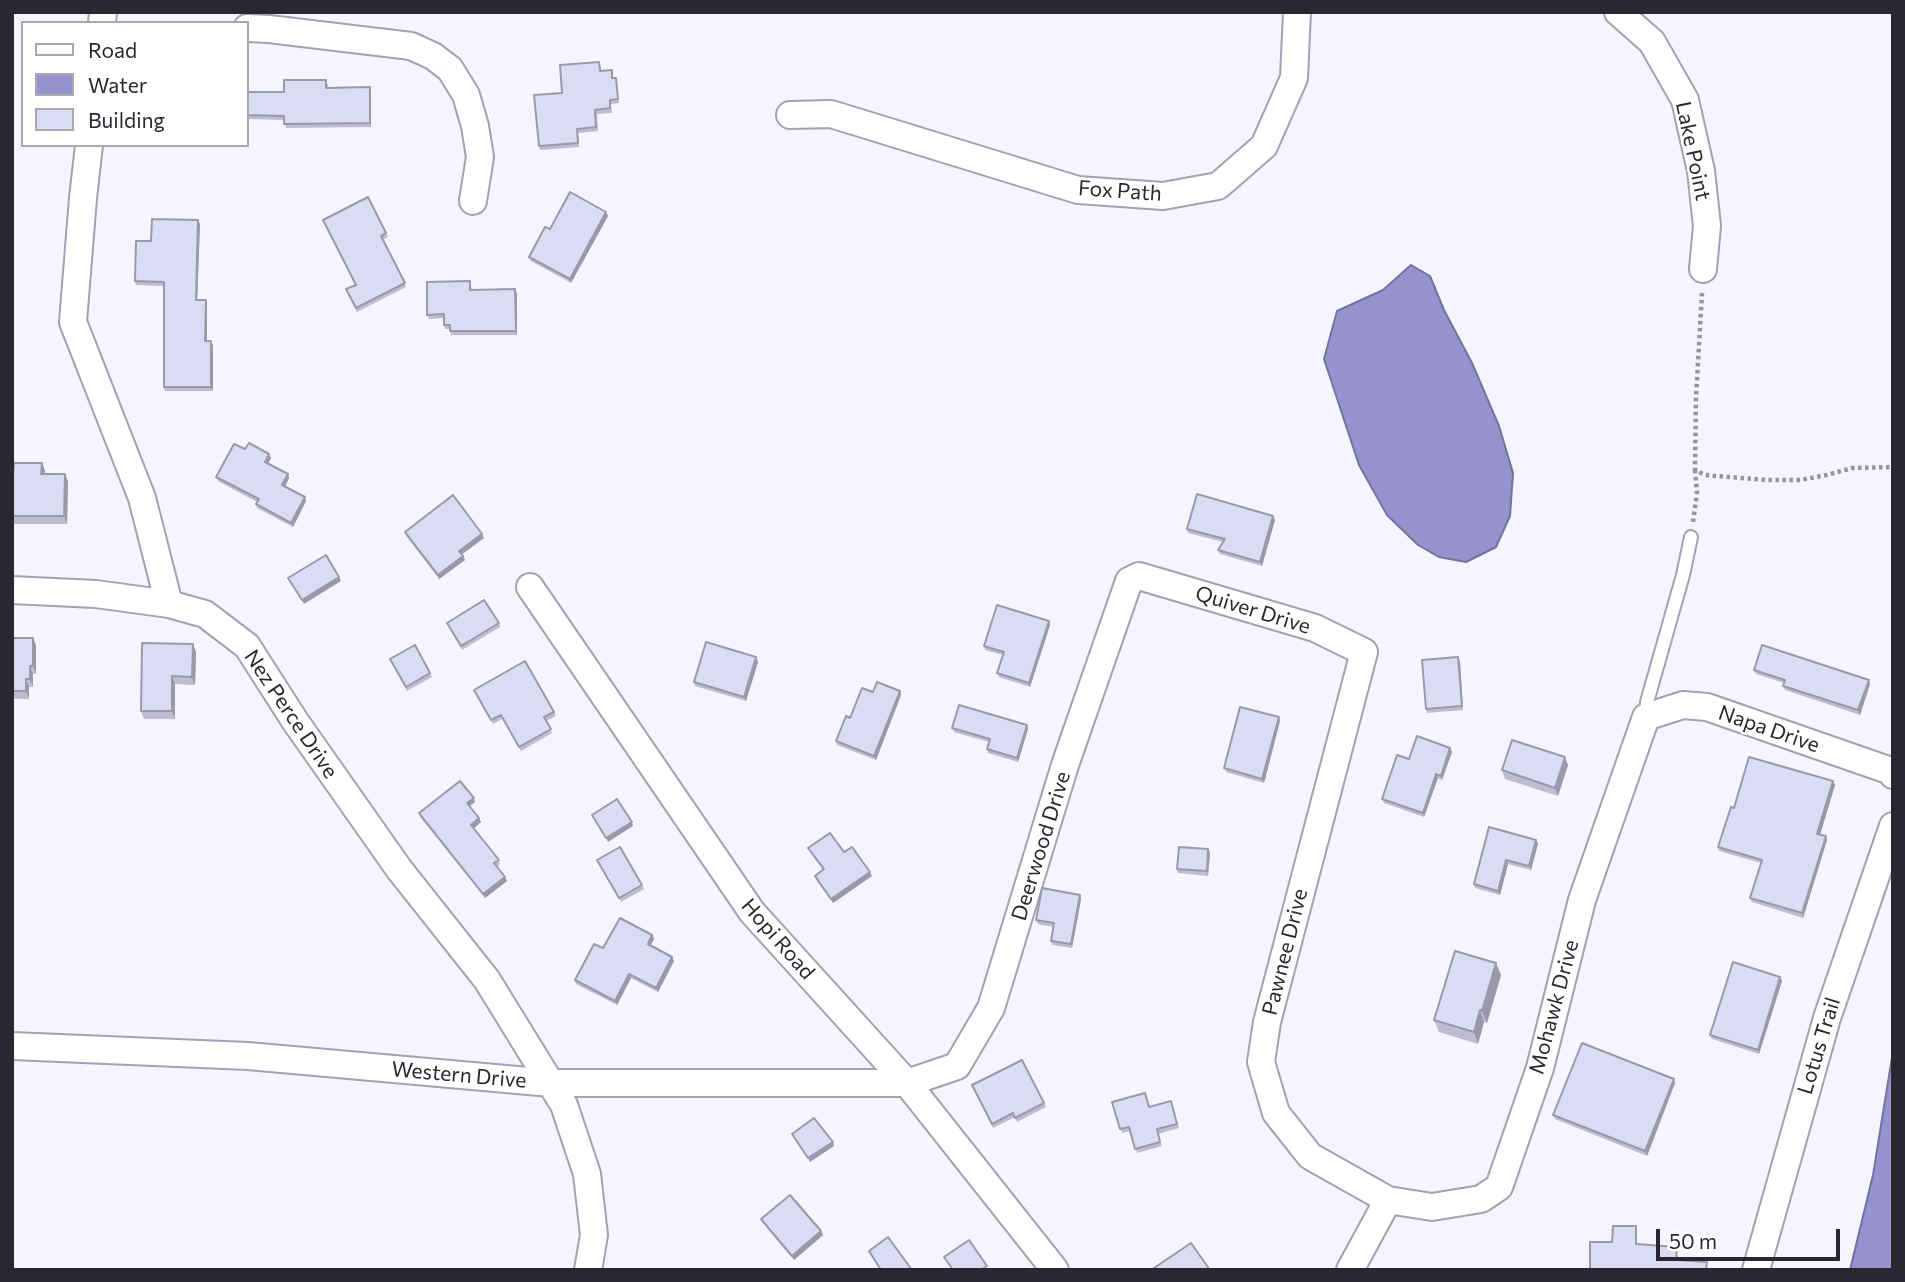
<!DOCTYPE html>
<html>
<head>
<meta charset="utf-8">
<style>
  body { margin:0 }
  #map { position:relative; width:1905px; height:1282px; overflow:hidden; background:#f5f5fe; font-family:Commissioner,sans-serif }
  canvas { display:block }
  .frame { position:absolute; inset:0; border:14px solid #292830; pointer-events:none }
  .legend { position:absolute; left:21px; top:21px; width:228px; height:126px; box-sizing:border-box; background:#fff; border:2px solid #a9a9ac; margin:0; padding:9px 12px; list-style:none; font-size:21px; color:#292830 }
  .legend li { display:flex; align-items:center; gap:14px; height:35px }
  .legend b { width:35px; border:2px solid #a9a9ac }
  .scale { position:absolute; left:1656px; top:1229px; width:184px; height:32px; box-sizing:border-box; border:4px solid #292830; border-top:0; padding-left:9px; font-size:21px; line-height:24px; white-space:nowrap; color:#292830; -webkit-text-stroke:5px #fff; paint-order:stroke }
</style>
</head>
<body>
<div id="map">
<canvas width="1905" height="1282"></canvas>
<div class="frame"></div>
<ul class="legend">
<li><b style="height:9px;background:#fff"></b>Road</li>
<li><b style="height:19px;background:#9791cd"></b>Water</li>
<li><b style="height:19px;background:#dcdbf4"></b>Building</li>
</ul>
<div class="scale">50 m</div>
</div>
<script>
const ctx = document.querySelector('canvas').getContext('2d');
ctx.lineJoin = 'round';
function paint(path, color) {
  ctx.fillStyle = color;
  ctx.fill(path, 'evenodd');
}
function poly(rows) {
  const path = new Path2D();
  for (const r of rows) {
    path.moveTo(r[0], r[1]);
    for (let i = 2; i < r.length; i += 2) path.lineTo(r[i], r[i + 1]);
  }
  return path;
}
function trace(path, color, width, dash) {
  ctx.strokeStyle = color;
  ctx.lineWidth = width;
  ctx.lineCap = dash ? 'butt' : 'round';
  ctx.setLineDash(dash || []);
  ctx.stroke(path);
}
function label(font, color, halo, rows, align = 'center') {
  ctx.font = font + ' Commissioner,sans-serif';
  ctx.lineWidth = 5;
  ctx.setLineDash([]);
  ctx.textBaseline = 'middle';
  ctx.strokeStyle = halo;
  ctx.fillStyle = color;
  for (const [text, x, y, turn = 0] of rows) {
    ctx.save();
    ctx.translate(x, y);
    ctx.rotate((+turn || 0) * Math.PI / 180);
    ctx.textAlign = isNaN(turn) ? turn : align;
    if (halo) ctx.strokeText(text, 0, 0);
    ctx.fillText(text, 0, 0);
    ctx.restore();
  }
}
const water = poly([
  [1411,265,1430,276,1444,310,1472,363,1499,426,1513,473,1510,516,1496,547,1466,562,1439,557,1418,545,1387,515,1359,465,1324,359,1337,311,1383,290,1411,265],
  [1893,1051,1893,1270,1850,1270,1873,1175,1893,1051]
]);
paint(water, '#9791cd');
trace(water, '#76729e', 2);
const lane = poly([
  [1646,717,1647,702,1683,575,1691,537]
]);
const street = poly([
  [1618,12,1652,42,1685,100,1701,171,1707,226,1703,269],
  [102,23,103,12],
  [247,28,269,29,411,46,433,56,450,69,466,95,475,126,480,157,473,201],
  [790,115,831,114,1078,190,1163,196,1218,186,1264,146,1294,78,1297,12],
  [89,145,83,198,73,322,142,498,169,604,205,614,247,646,295,721,399,869,487,980,564,1105,587,1174,594,1235,588,1270],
  [530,587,752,912,907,1083,1055,1270],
  [12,590,96,594,169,604],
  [12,1046,248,1056,551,1083,907,1083,957,1066,991,1008,1065,765,1129,581,1139,576,1315,628,1364,652,1267,1022,1261,1062,1276,1113,1310,1156,1388,1200,1432,1207,1481,1199,1499,1187,1540,1068,1582,900,1646,717,1683,705,1707,707,1891,771,1893,775],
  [1350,1270,1388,1200],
  [1756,1270,1827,1018,1893,826]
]);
trace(lane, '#a2a1b5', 16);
trace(street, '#a2a1b5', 30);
trace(poly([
  [1702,293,1696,397,1695,470,1705,475,1729,477,1767,480,1800,480,1827,475,1852,468,1893,467],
  [1693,522,1697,493,1695,470]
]), '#94949c', 4.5, [3.5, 3.5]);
trace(lane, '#fff', 12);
trace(street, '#fff', 26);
paint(poly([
  [601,66,601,71,613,74,613,78,617,82,619,103,611,104,612,113,597,114,598,131,578,133,579,147,540,150,539,146,562,93],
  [328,84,328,88,370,87,371,91,371,127,286,128,284,120,247,119,247,92,284,92],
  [606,212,608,216,571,283,531,261,529,257,550,229],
  [323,220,386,233,388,237,383,240,406,287,357,312,346,289,356,285],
  [200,224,197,300,207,305,207,341,213,345,213,391,165,391,164,387,164,286,136,285,135,281,151,241],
  [470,281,472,290,515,289,517,294,517,335,451,335,450,329,445,329,444,325,444,318,429,319,427,315],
  [245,449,271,458,268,463,288,474,289,478,285,486,305,497,306,501,293,527,257,508,256,504,257,502,218,481,216,477],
  [42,463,45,471,44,474,65,474,68,482,67,524,14,524,12,519,12,484],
  [1275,520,1262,566,1220,554,1218,550,1223,542,1188,533,1187,529],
  [405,532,484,538,462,554,465,560,439,579,406,536],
  [447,623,499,623,500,627,462,650],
  [1050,625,1030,687,999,677,997,673,1003,655,985,650,984,646],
  [12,638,33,638,36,646,36,674,33,674,33,687,29,687,29,699,12,699],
  [196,652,195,685,175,684,175,719,144,719,141,711],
  [756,657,758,662,746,701,695,686,694,682],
  [390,659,430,673,432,677,407,691],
  [1460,662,1463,710,1427,713,1426,709],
  [1754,670,1870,684,1860,715,1785,690,1783,686,1784,683,1756,674],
  [474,690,554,712,556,716,546,721,552,733,521,751,502,719,493,724],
  [900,691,901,695,876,760,837,745,836,741,850,718,873,692],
  [1280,721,1264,783,1226,772,1224,768],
  [1027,725,1028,729,1018,762,988,753,987,749,989,742,954,732,952,728],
  [1450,748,1452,752,1442,780,1438,778,1424,817,1384,803,1382,799],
  [1568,765,1558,796,1505,779,1502,770],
  [1833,781,1835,785,1820,835,1827,840,1803,918,1752,902,1750,898,1761,863,1719,851,1718,847,1734,808],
  [475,802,470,806,479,818,481,822,474,828,500,864,497,867,507,881,485,898,420,817,419,813],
  [1489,827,1536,840,1538,844,1531,870,1508,864,1500,895,1475,888,1474,884],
  [808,848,844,852,872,876,833,903,816,880,815,876,823,870,810,852],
  [1208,849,1210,853,1208,876,1178,873,1177,869],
  [597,860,642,885,644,889,621,902],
  [1081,899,1072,948,1052,945,1051,941,1053,927,1038,924,1036,920],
  [652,935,654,939,650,946,674,961,658,992,631,978,617,1005,576,984,575,980,603,948],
  [1501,975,1487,1023,1484,1022,1478,1044,1439,1032,1434,1020],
  [1782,981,1759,1054,1712,1039,1710,1035],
  [1674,1079,1675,1083,1647,1156,1555,1119,1553,1115],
  [974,1090,1044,1103,1046,1107,1017,1122,1015,1117,993,1128],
  [1171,1101,1179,1128,1158,1134,1162,1146,1137,1153,1130,1131,1122,1133,1112,1102,1149,1107],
  [761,1219,821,1231,823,1235,794,1260,763,1223]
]), '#bdbcd2');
paint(poly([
  [370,87,371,91,371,127,370,123],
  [606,212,608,216,571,283,570,279],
  [198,220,200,224,197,304,196,300],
  [515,289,517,294,517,335,516,331],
  [206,300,207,305,207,345,205,341],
  [211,341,213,345,213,391,211,387],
  [269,454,271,458,267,466,265,462],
  [42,463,45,471,44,482,41,474],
  [65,474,68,482,67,524,64,516],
  [288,474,289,478,284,489,282,485],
  [305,497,306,501,293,527,291,523],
  [1273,516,1275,520,1262,566,1260,562],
  [482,534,484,538,461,555,459,551],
  [463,556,465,560,439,579,438,575],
  [339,577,341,581,304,604,302,600],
  [1049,621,1050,625,1030,687,1029,683],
  [33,638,36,646,36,674,33,666],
  [193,644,196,652,195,685,192,677],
  [756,657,758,662,746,701,744,697],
  [1458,657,1460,662,1463,710,1462,706],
  [30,666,33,674,33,687,30,679],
  [172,676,175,684,175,719,172,711],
  [26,679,29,687,29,699,26,691],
  [1869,680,1870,684,1860,715,1858,710],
  [900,691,901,695,876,760,874,756],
  [1279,717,1280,721,1264,783,1262,779],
  [1027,725,1028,729,1018,762,1017,758],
  [1450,748,1452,752,1442,780,1441,776],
  [1565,757,1568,765,1558,796,1555,788],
  [1436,774,1438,778,1424,817,1423,813],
  [1833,781,1835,785,1819,838,1817,834],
  [474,798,475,802,468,807,467,803],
  [479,818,481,822,473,829,471,825],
  [632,822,633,826,608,842,606,838],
  [1826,836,1827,840,1803,918,1802,913],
  [1536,840,1538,844,1531,870,1529,866],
  [1208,849,1210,853,1208,876,1207,871],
  [1506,860,1508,864,1500,895,1498,891],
  [870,872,872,876,833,903,831,899],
  [505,877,507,881,485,898,483,894],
  [1080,895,1081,899,1072,948,1071,944],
  [652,935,654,939,649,948,648,944],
  [672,957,674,961,658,992,656,988],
  [1496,963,1501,975,1487,1023,1482,1011],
  [629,974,631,978,617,1005,615,1001],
  [1780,977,1782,981,1759,1054,1758,1050],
  [1480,1010,1484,1022,1478,1044,1474,1032],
  [1674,1079,1675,1083,1647,1156,1645,1151],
  [833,1142,834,1146,810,1162,808,1158],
  [821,1231,823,1235,794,1260,792,1256]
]), '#9a99ab');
const building = poly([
  [599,62,600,71,612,70,612,78,616,78,618,99,610,100,610,108,595,110,596,127,577,129,578,143,539,146,534,95,562,93,560,65,599,62],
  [284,80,326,80,326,88,370,87,370,123,284,124,284,116,247,115,247,92,284,92,284,80],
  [570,192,606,212,570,279,529,257,545,227,550,229,570,192],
  [368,197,386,233,381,236,405,283,356,308,346,289,356,285,323,220,368,197],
  [152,219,198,220,196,300,206,300,205,341,211,341,211,387,164,387,164,282,135,281,136,241,151,241,152,219],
  [470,281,470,290,515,289,516,331,450,331,450,325,444,325,444,314,427,315,427,282,470,281],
  [249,443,269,454,265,462,288,474,282,485,305,497,291,523,256,504,259,499,216,477,234,444,245,449,249,443],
  [14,463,42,463,41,474,65,474,64,516,12,516,12,484,14,463],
  [1197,494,1273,516,1260,562,1218,550,1225,539,1187,529,1197,494],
  [453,495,482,534,459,551,463,556,438,575,405,532,453,495],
  [326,555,339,577,302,600,288,578,326,555],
  [484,600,499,623,461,646,447,623,484,600],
  [997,605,1049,621,1029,683,997,673,1004,652,984,646,997,605],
  [12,638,33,638,33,666,30,666,30,679,26,679,26,691,12,691,12,638],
  [706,642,756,657,744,697,694,682,706,642],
  [142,643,193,644,192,677,172,676,172,711,141,711,142,643],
  [415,645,430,673,406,687,390,659,415,645],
  [1762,645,1869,680,1858,710,1783,686,1785,680,1754,670,1762,645],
  [1458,657,1462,706,1426,709,1422,660,1458,657],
  [525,661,554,712,544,717,551,729,519,747,501,715,491,720,474,690,525,661],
  [877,682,900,691,874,756,836,741,846,716,850,718,862,688,873,692,877,682],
  [959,705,1027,725,1017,758,987,749,990,739,952,728,959,705],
  [1240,707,1279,717,1262,779,1224,768,1240,707],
  [1417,736,1450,748,1441,776,1436,774,1423,813,1382,799,1397,755,1409,759,1417,736],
  [1512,740,1565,757,1555,788,1502,770,1512,740],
  [1749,757,1833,781,1817,834,1826,836,1802,913,1750,898,1762,860,1718,847,1731,807,1734,808,1749,757],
  [460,781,474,798,467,803,479,818,471,825,499,860,494,863,505,877,483,894,419,813,460,781],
  [617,799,632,822,606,838,592,815,617,799],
  [1489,827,1536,840,1529,866,1506,860,1498,891,1474,884,1489,827],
  [830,833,844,852,852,847,870,872,831,899,815,876,824,869,808,848,830,833],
  [620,847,642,885,619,898,597,860,620,847],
  [1179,847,1208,849,1207,871,1177,869,1179,847],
  [1042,888,1080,895,1071,944,1051,941,1054,923,1036,920,1042,888],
  [620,918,652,935,648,944,672,957,656,988,629,974,615,1001,575,980,594,944,603,948,620,918],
  [1455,951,1496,963,1482,1011,1480,1010,1474,1032,1434,1020,1455,951],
  [1733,962,1780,977,1758,1050,1710,1035,1733,962],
  [1582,1043,1674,1079,1645,1151,1553,1115,1582,1043],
  [1022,1060,1044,1103,1015,1118,1013,1113,992,1124,972,1085,1022,1060],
  [1145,1093,1149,1107,1171,1101,1177,1124,1157,1129,1160,1142,1135,1149,1129,1127,1120,1129,1112,1102,1145,1093],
  [814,1118,833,1142,808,1158,792,1134,814,1118],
  [790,1195,821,1231,792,1256,761,1219,790,1195],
  [1613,1226,1636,1226,1636,1244,1676,1247,1677,1260,1707,1262,1706,1270,1590,1270,1590,1242,1612,1242,1613,1226],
  [888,1237,912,1270,881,1270,869,1251,888,1237],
  [969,1240,987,1266,980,1270,953,1270,944,1257,969,1240],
  [1191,1243,1210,1270,1151,1270,1191,1243]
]);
paint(building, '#dcdbf4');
trace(building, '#9a99ab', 2);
label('21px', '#292830', '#fff', [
  ["Lake Point",1693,151,78],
  ["Fox Path",1120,191,4],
  ["Quiver Drive",1253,610,17],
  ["Nez Perce Drive",291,714,56],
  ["Napa Drive",1769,729,19],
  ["Deerwood Drive",1041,846,-73],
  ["Hopi Road",778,939,49],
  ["Pawnee Drive",1285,952,-76],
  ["Mohawk Drive",1554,1007,-75],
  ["Lotus Trail",1819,1046,-73],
  ["Western Drive",459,1075,5]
]);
</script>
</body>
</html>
